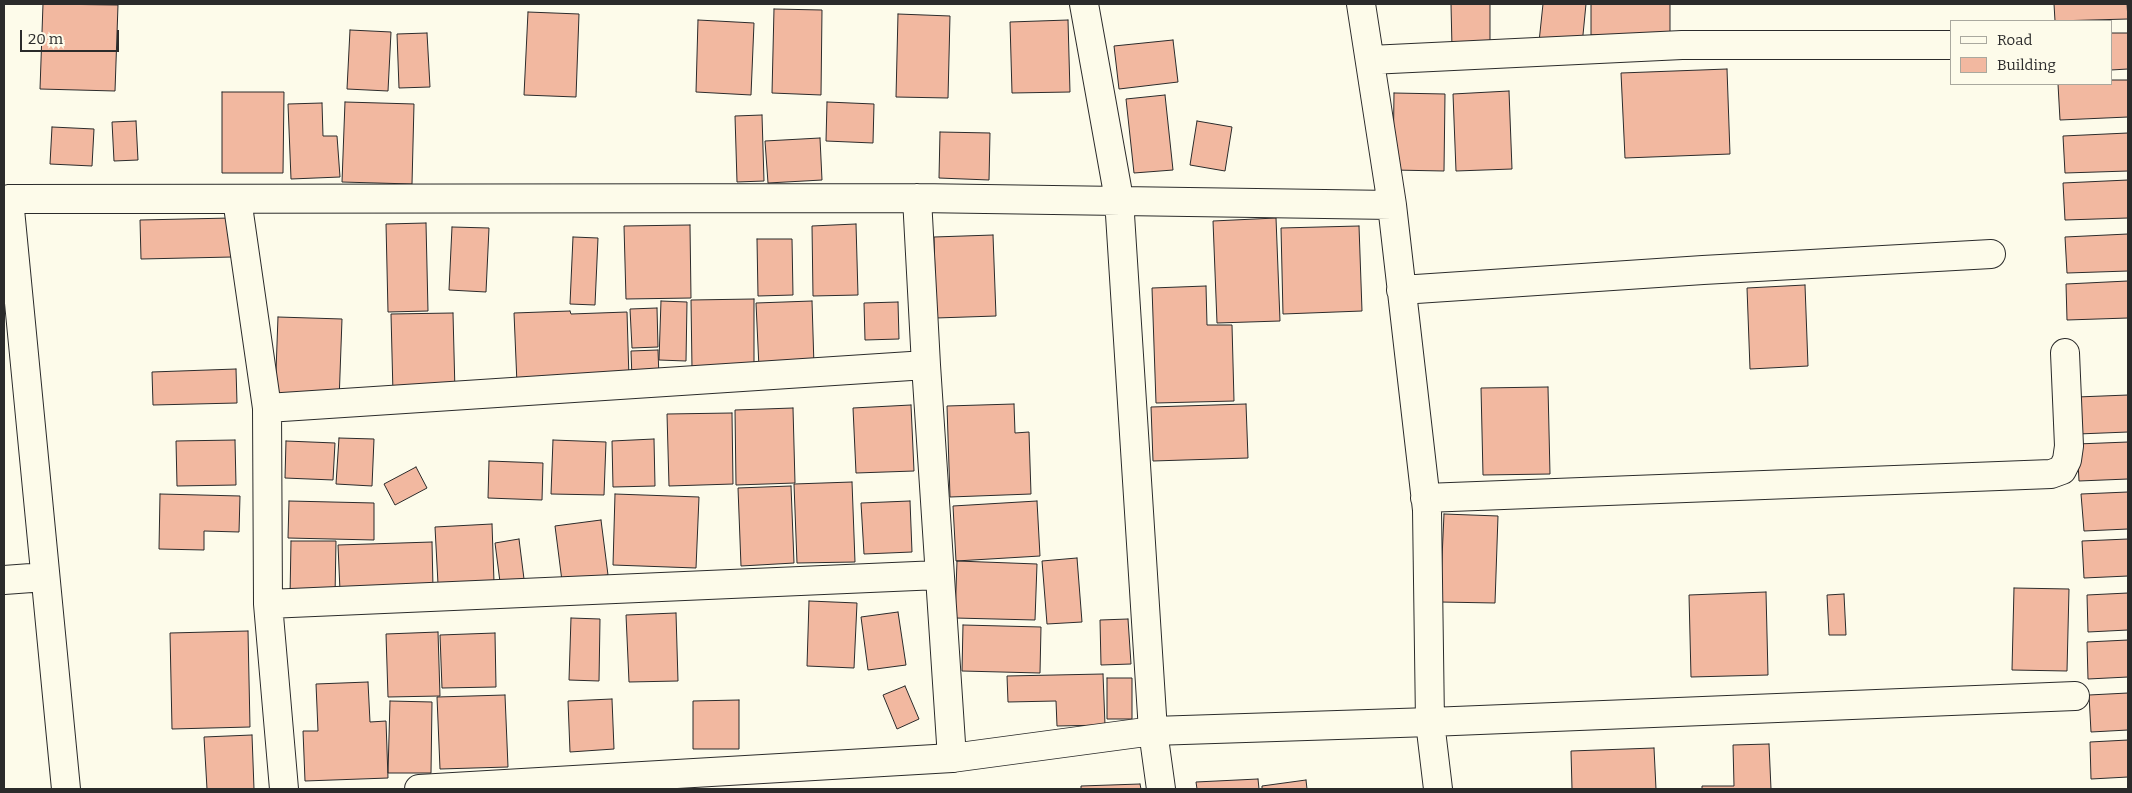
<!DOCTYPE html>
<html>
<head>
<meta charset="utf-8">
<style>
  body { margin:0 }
  #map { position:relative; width:2132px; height:793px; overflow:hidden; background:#fdfbea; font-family:Bitter,serif }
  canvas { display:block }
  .frame { position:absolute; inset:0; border:5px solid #2b2b2b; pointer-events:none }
  .legend { position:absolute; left:1950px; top:20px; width:162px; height:65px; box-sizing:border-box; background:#fdfbea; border:1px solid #a9a89e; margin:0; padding:6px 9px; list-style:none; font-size:15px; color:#2b2b2b }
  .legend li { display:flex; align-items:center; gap:10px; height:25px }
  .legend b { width:25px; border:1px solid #a9a89e }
  .scale { position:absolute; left:20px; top:30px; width:99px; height:22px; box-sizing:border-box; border:2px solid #2b2b2b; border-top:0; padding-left:6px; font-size:15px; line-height:18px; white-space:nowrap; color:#2b2b2b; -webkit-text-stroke:4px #fdfbea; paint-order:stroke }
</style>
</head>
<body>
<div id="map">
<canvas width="2132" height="793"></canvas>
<div class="frame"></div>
<ul class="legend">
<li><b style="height:6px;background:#fdfbea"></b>Road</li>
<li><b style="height:14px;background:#f2b8a0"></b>Building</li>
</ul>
<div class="scale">20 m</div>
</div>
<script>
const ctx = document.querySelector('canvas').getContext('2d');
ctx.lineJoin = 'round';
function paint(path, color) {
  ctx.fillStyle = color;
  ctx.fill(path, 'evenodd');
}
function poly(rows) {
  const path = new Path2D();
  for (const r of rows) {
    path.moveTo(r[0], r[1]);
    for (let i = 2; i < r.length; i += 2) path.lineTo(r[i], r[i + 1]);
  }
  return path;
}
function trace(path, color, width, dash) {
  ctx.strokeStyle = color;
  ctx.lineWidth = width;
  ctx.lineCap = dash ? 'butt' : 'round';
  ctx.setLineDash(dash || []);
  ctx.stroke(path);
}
const building = poly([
  [43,4,118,5,115,91,40,89,43,4],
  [1451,4,1490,4,1490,48,1452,48,1451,4],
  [1543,4,1586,4,1582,45,1539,42,1543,4],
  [1591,4,1670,4,1670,36,1591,35,1591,4],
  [2054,4,2127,4,2128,19,2055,21,2054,4],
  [774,9,822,10,821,95,772,93,774,9],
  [528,12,579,14,576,97,524,95,528,12],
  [898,14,950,16,948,98,896,97,898,14],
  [698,20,754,23,751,95,696,92,698,20],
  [1068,20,1070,92,1012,93,1010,22,1068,20],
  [350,30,391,32,388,91,347,89,350,30],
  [427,33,430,87,399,88,397,34,427,33],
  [2111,33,2128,33,2128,69,2111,70,2111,33],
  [1173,40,1178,82,1119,89,1114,46,1173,40],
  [1727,69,1730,154,1625,158,1621,73,1727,69],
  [2111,80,2128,80,2128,117,2060,120,2058,84,2111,84,2111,80],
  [1509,91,1512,169,1456,171,1453,94,1509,91],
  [222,92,284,92,283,173,222,173,222,92],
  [1394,93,1445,94,1444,171,1393,170,1394,93],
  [1165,95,1173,170,1134,173,1126,99,1165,95],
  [345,102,414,104,412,184,342,182,345,102],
  [827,102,874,104,873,143,826,141,827,102],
  [322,103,323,136,337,136,340,177,291,179,288,104,322,103],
  [762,115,764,181,737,182,735,116,762,115],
  [136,121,138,160,114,161,112,122,136,121],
  [1197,121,1232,127,1225,171,1190,165,1197,121],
  [52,127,94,129,92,166,50,164,52,127],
  [940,132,990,133,989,180,939,178,940,132],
  [2128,133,2128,171,2065,173,2063,136,2128,133],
  [820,138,822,180,768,183,765,141,820,138],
  [2128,180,2128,218,2065,220,2063,183,2128,180],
  [231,218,232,257,141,259,140,220,231,218],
  [1276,218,1280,321,1217,323,1213,221,1276,218],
  [426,223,428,311,388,312,386,224,426,223],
  [856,224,858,295,813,296,812,226,856,224],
  [690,225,691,298,626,299,624,226,690,225],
  [1359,226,1362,311,1283,314,1281,228,1359,226],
  [452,227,489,228,486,292,449,290,452,227],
  [2128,234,2128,271,2067,273,2065,237,2128,234],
  [993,235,996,316,936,318,934,237,993,235],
  [573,237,598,238,595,305,570,304,573,237],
  [757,239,792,239,793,295,758,296,757,239],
  [2128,281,2128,318,2067,320,2066,284,2128,281],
  [1805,285,1808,366,1750,369,1747,288,1805,285],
  [1206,286,1207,325,1232,325,1234,401,1156,403,1152,288,1206,286],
  [754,299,754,369,692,369,691,300,754,299],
  [661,301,687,302,686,361,659,360,661,301],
  [812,301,814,366,759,368,756,303,812,301],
  [898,302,899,339,865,340,864,303,898,302],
  [657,308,658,347,632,348,630,309,657,308],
  [570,311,571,314,627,312,629,379,517,384,514,313,570,311],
  [453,313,455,392,393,394,391,314,453,313],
  [278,317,342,319,339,402,275,399,278,317],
  [658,350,659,378,632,379,631,351,658,350],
  [236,369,237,403,153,405,152,372,236,369],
  [1548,387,1550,474,1483,475,1481,388,1548,387],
  [2128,395,2128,432,2078,434,2077,397,2128,395],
  [1014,404,1015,433,1029,432,1031,494,950,497,947,406,1014,404],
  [1246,404,1248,458,1153,461,1151,407,1246,404],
  [911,405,914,471,856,473,853,408,911,405],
  [793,408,795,483,736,485,735,410,793,408],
  [732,413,733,484,669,486,667,414,732,413],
  [339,438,374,439,372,486,336,484,339,438],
  [654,439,655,486,613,487,612,441,654,439],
  [235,440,236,485,177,486,176,441,235,440],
  [553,440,606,442,604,495,551,494,553,440],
  [286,441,335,443,333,480,285,478,286,441],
  [2128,442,2128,479,2079,481,2077,444,2128,442],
  [489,461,543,463,542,500,488,498,489,461],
  [416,467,427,488,395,505,384,484,416,467],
  [852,482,855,562,797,563,794,484,852,482],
  [791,486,794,563,741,566,738,488,791,486],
  [2128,492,2128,529,2084,531,2081,494,2128,492],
  [160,494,240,496,239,532,204,531,204,550,159,549,160,494],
  [615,494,699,497,696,568,613,565,615,494],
  [289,501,374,503,374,540,288,538,289,501],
  [910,501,912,552,864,554,861,503,910,501],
  [1037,501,1040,556,956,561,953,506,1037,501],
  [1444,514,1498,516,1495,603,1440,602,1444,514],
  [601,520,608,575,562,581,555,526,601,520],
  [492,524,494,582,438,584,435,527,492,524],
  [519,539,524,579,500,582,495,543,519,539],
  [2128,539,2128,576,2084,578,2082,541,2128,539],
  [291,541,336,541,335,596,290,596,291,541],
  [432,542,433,588,340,591,338,545,432,542],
  [1077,558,1082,622,1047,624,1042,561,1077,558],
  [957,561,1037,564,1035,620,955,618,957,561],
  [2014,588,2069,589,2067,671,2012,670,2014,588],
  [1766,592,1768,675,1691,677,1689,595,1766,592],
  [2128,593,2128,630,2088,632,2087,595,2128,593],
  [1844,594,1846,635,1829,635,1827,595,1844,594],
  [809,601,857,603,854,668,807,666,809,601],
  [898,612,906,665,868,670,861,617,898,612],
  [676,613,678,681,629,682,626,615,676,613],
  [571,618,600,619,599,681,569,680,571,618],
  [1128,619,1131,664,1101,665,1100,620,1128,619],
  [963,625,1041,627,1040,673,962,671,963,625],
  [248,631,250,727,172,729,170,633,248,631],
  [438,632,440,696,388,697,386,634,438,632],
  [495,633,496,687,442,688,440,635,495,633],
  [2128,640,2128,677,2088,679,2087,642,2128,640],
  [1103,674,1105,725,1057,726,1056,701,1008,702,1007,676,1103,674],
  [1107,678,1132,678,1132,719,1107,719,1107,678],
  [368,682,370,722,386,721,388,778,305,781,303,731,318,731,316,684,368,682],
  [905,686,919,719,897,729,883,695,905,686],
  [2128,693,2128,730,2091,732,2089,695,2128,693],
  [505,695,508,767,440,769,437,697,505,695],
  [612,699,614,749,570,752,568,701,612,699],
  [739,700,739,749,693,749,693,701,739,700],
  [390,701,432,702,431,773,388,773,390,701],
  [252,735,254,789,207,789,204,737,252,735],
  [2128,740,2128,777,2091,779,2090,742,2128,740],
  [1769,744,1771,789,1702,789,1702,786,1734,786,1733,745,1769,744],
  [1654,748,1656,789,1572,789,1571,751,1654,748],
  [1258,779,1259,789,1197,789,1196,782,1258,779],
  [1306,780,1307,789,1262,789,1262,786,1306,780],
  [1140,784,1141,789,1081,789,1081,786,1140,784]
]);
paint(building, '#f2b8a0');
trace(building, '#2b2b2b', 1);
const street = poly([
  [1084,4,1119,199,1153,731,1430,722,2075,696],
  [1361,4,1392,205],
  [1370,60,1682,45,1951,45],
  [917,198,926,365,952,758],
  [237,199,267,408,268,604,284,789],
  [1401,290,1703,270,1991,254],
  [267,408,926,365],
  [1425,498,2051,474,2062,470,2067,460,2069,446,2065,353],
  [4,580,45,577],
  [268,604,939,575],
  [66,789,9,199,917,198,1392,205,1427,510,1430,722,1438,789]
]);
const secondary = poly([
  [419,789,952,758,1153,731,1161,789]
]);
trace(street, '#2b2b2b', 30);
trace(secondary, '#2b2b2b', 30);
trace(street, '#fdfbea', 28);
trace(secondary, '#fdfbea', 28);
</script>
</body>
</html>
